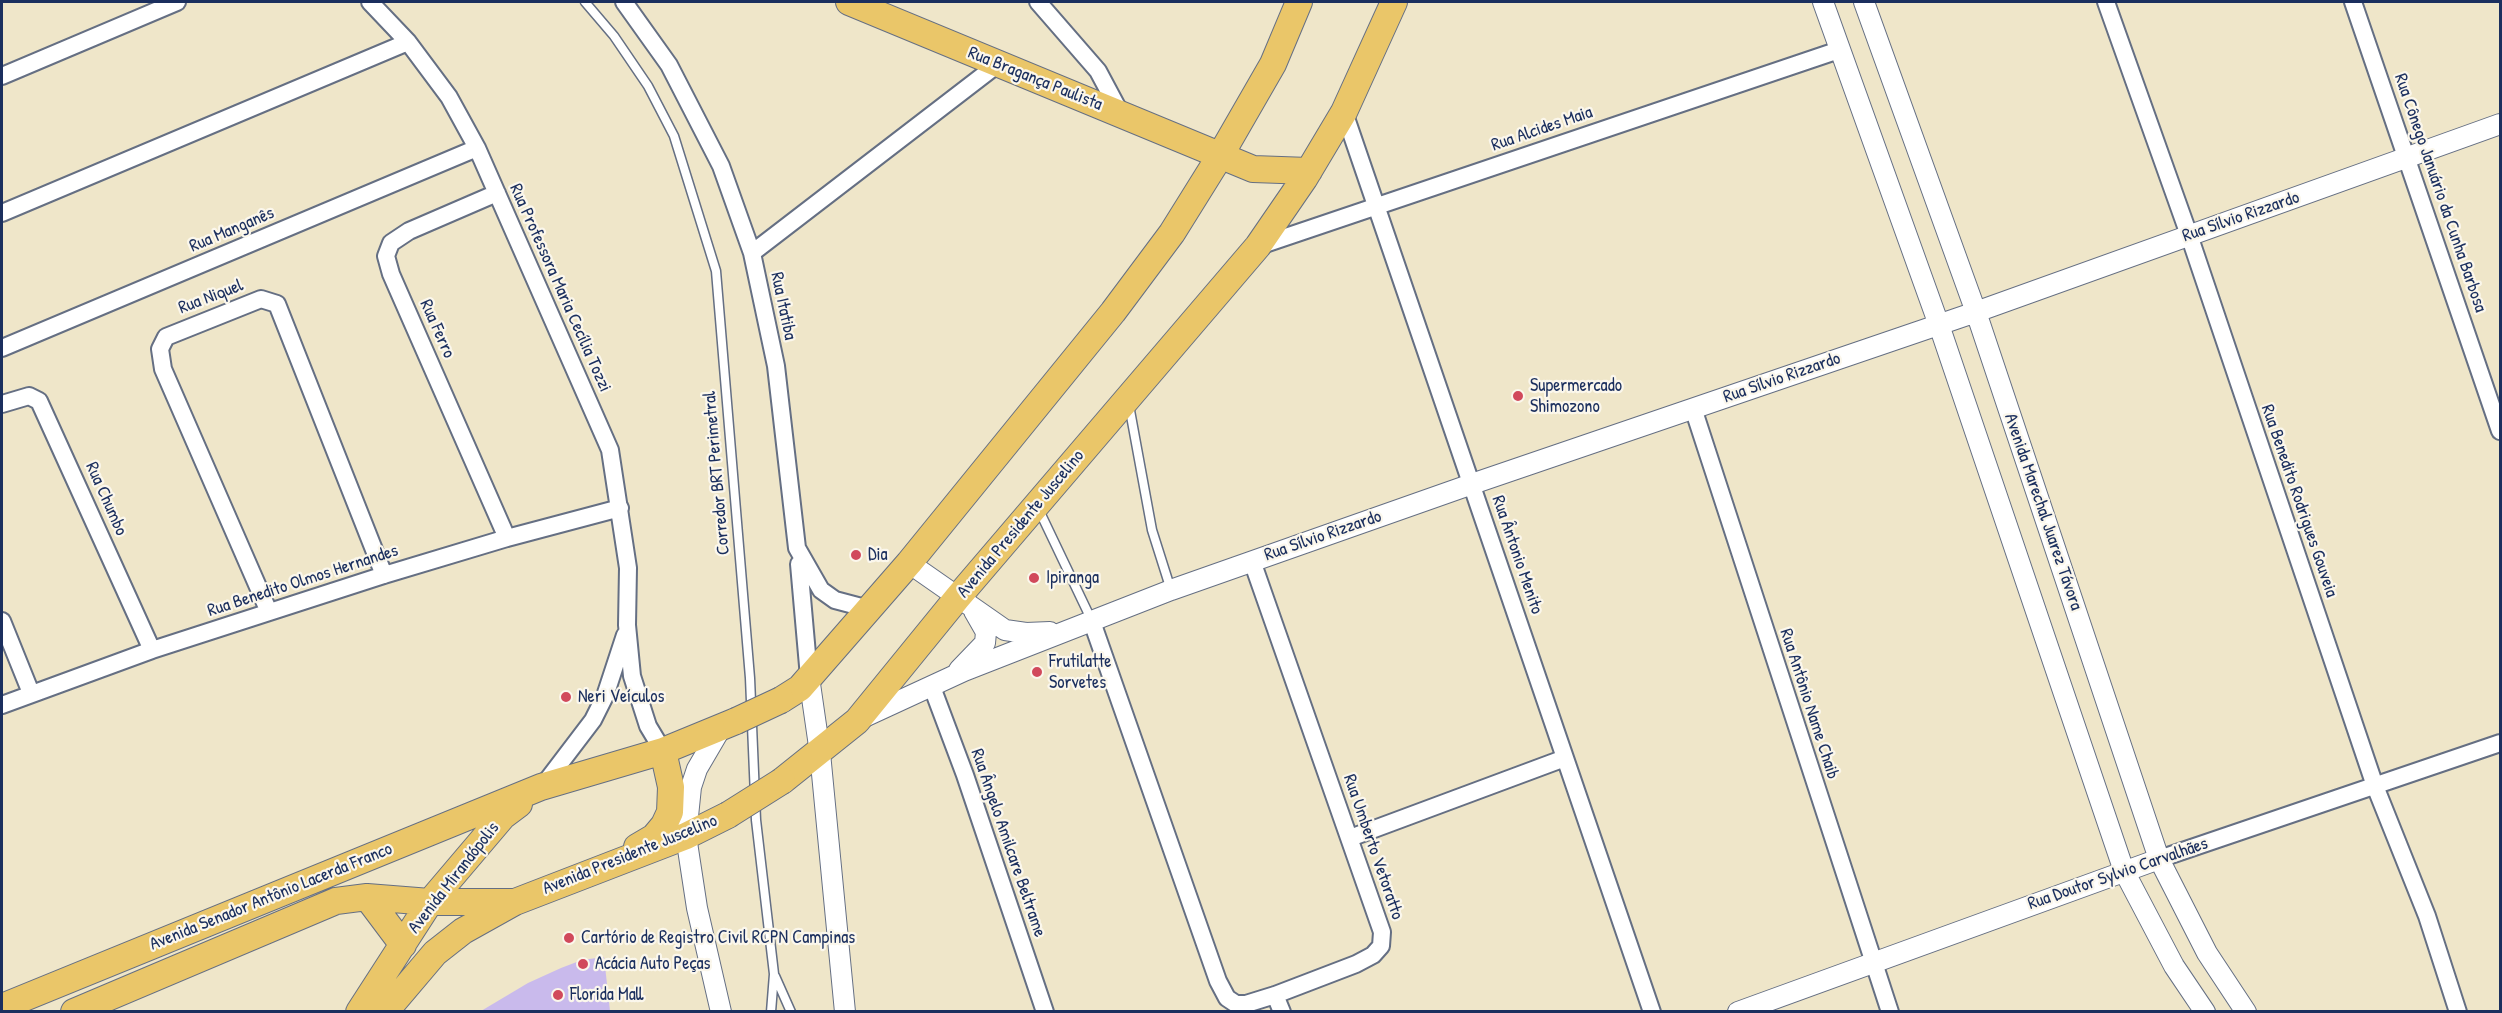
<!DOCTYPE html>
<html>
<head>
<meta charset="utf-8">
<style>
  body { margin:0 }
  #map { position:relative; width:2502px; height:1013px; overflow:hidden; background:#efe6c9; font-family:"Patrick Hand",sans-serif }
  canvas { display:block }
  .frame { position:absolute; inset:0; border:3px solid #1b2f5e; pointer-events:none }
</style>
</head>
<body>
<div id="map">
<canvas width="2502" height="1013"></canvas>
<div class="frame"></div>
</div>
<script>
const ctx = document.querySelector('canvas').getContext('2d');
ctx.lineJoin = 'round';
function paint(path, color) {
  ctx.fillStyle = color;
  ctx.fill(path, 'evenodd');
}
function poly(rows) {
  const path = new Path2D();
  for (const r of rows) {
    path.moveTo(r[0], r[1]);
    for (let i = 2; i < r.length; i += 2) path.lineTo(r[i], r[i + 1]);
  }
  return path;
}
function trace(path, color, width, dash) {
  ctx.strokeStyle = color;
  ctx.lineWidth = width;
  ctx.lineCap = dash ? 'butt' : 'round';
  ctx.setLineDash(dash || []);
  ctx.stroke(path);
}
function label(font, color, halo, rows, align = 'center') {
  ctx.font = font + ' "Patrick Hand",sans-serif';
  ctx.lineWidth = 4.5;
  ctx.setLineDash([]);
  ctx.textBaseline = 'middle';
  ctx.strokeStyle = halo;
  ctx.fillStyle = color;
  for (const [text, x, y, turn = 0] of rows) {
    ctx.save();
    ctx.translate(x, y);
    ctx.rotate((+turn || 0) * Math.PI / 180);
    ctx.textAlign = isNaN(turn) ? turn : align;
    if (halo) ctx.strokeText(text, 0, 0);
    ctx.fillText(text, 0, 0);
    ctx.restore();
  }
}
paint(poly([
  [604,957,610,1011,481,1011,528,983,561,968,582,960]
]), '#c9baec');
const service = poly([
  [585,2,614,36,648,86,674,136,716,271,750,678,756,820,774,974,771,1012],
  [1129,405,1152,530,1171,590],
  [1038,508,1091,619],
  [775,976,791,1012]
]);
const minor = poly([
  [370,2,408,42,449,97,477,148,610,450,628,568,627,625,632,676,648,726,663,751],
  [624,2,669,65,721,166,752,253,776,366,797,548,821,590,835,600,869,609],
  [1038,2,1098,71,1122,116],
  [2106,2,2189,235,2375,786,2427,916,2458,1012],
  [2353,2,2500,431],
  [2,76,177,2],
  [1344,112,1652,1012],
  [497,193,409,231,391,243,386,256,391,274,507,538],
  [2,213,408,42],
  [1259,246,1839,50],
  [752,253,998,64],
  [2,348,477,148],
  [2,404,29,396,39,401,152,650],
  [1693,408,1890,1012],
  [799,564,809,677],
  [269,612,163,369,160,349,166,337,261,299,277,304,384,575],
  [1091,619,1218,981,1227,998,1236,1004,1246,1004,1275,995,1356,964,1373,955,1381,946,1382,932,1252,561],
  [2,621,31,693],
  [932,687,965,775,1045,1012],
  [2,705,152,650,384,575,507,538,620,508],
  [542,787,593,720,605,696,625,635],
  [1350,838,1565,758],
  [2159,859,2500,743],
  [1275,995,1282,1012]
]);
const tertiary = poly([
  [1823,2,1939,325,2124,871,2174,966,2205,1012],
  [1864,2,1976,312,2159,859,2207,953,2246,1012],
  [909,563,1005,630,1026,633,1050,632],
  [959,670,985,643,986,632,974,611],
  [809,677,820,753,845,1012],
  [860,719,964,671,1171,590,1472,484,1976,312,2500,124],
  [721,1012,697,908,686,836,691,787,697,769,721,728],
  [1738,1012,2159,859]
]);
const primary = poly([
  [849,2,1253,169,1309,171],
  [781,700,800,688,909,563,1113,312,1172,233,1220,156,1273,64,1299,2],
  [782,781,857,721,958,597,1258,246,1304,179,1344,112,1394,2],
  [637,847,654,837,664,825,670,812,671,787,663,751],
  [367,897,403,945],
  [2,1007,541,787,663,751,736,721],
  [74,1012,336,901,367,897,430,902,515,902],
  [359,1012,430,902,503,816,519,804],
  [385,1012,435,953,463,931,515,902,686,836,728,815]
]);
trace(service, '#656f83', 11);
trace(minor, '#656f83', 20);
trace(tertiary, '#656f83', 22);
trace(primary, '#656f83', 28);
trace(service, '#fff', 8);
trace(minor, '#fff', 16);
trace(tertiary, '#fff', 20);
trace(primary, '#eac669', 26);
const primaryBridge = poly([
  [736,721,781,700],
  [728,815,782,781]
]);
trace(primaryBridge, '#656f83', 28, []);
trace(primaryBridge, '#eac669', 26);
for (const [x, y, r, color] of [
  [1518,396,6,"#d1495b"],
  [856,555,6,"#d1495b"],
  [1034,578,6,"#d1495b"],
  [1037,672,6,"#d1495b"],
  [566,697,6,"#d1495b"],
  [569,938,6,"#d1495b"],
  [583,964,6,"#d1495b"],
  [558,995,6,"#d1495b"]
]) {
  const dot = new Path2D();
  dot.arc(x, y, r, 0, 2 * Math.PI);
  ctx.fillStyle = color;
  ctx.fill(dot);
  trace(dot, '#fbf7ec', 2);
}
label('18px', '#1b2f5e', '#fbf7ec', [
  ["Rua Bragança Paulista",1035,79,22],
  ["Rua Alcides Maia",1542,129,-19],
  ["Rua Cônego Januário da Cunha Barbosa",2440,193,71],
  ["Rua Sílvio Rizzardo",2241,217,-19],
  ["Rua Manganês",232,230,-23],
  ["Rua Professora Maria Cecília Tozzi",560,288,66],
  ["Rua Niquel",211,297,-21],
  ["Rua Itatiba",783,306,78],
  ["Rua Ferro",437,329,66],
  ["Rua Sílvio Rizzardo",1782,378,-19],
  ["Corredor BRT Perimetral",717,473,-95],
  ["Rua Chumbo",106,499,66],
  ["Rua Benedito Rodrigues Gouveia",2299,501,71],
  ["Avenida Marechal Juarez Távora",2043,512,71],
  ["Avenida Presidente Juscelino",1021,524,-50],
  ["Rua Sílvio Rizzardo",1323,536,-19],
  ["Rua Ântonio Menito",1517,555,71],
  ["Rua Benedito Olmos Hernandes",303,581,-18],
  ["Rua Antônio Name Chaib",1809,704,72],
  ["Rua Ângelo Amilcare Beltrame",1008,843,71],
  ["Rua Umberto Vetoratto",1373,847,71],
  ["Avenida Presidente Juscelino",630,855,-22],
  ["Rua Doutor Sylvio Carvalhães",2118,874,-19],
  ["Avenida Mirandópolis",454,878,-52],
  ["Avenida Senador Antônio Lacerda Franco",271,897,-22]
]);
label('18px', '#1b2f5e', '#fbf7ec', [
  ["Supermercado",1530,386],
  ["Shimozono",1530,407],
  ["Dia",868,555],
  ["Ipiranga",1046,578],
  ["Frutilatte",1049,662],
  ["Sorvetes",1049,683],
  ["Neri Veículos",578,697],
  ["Cartório de Registro Civil RCPN Campinas",581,938],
  ["Acácia Auto Peças",595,964],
  ["Florida Mall",570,995]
], 'left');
</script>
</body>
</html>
